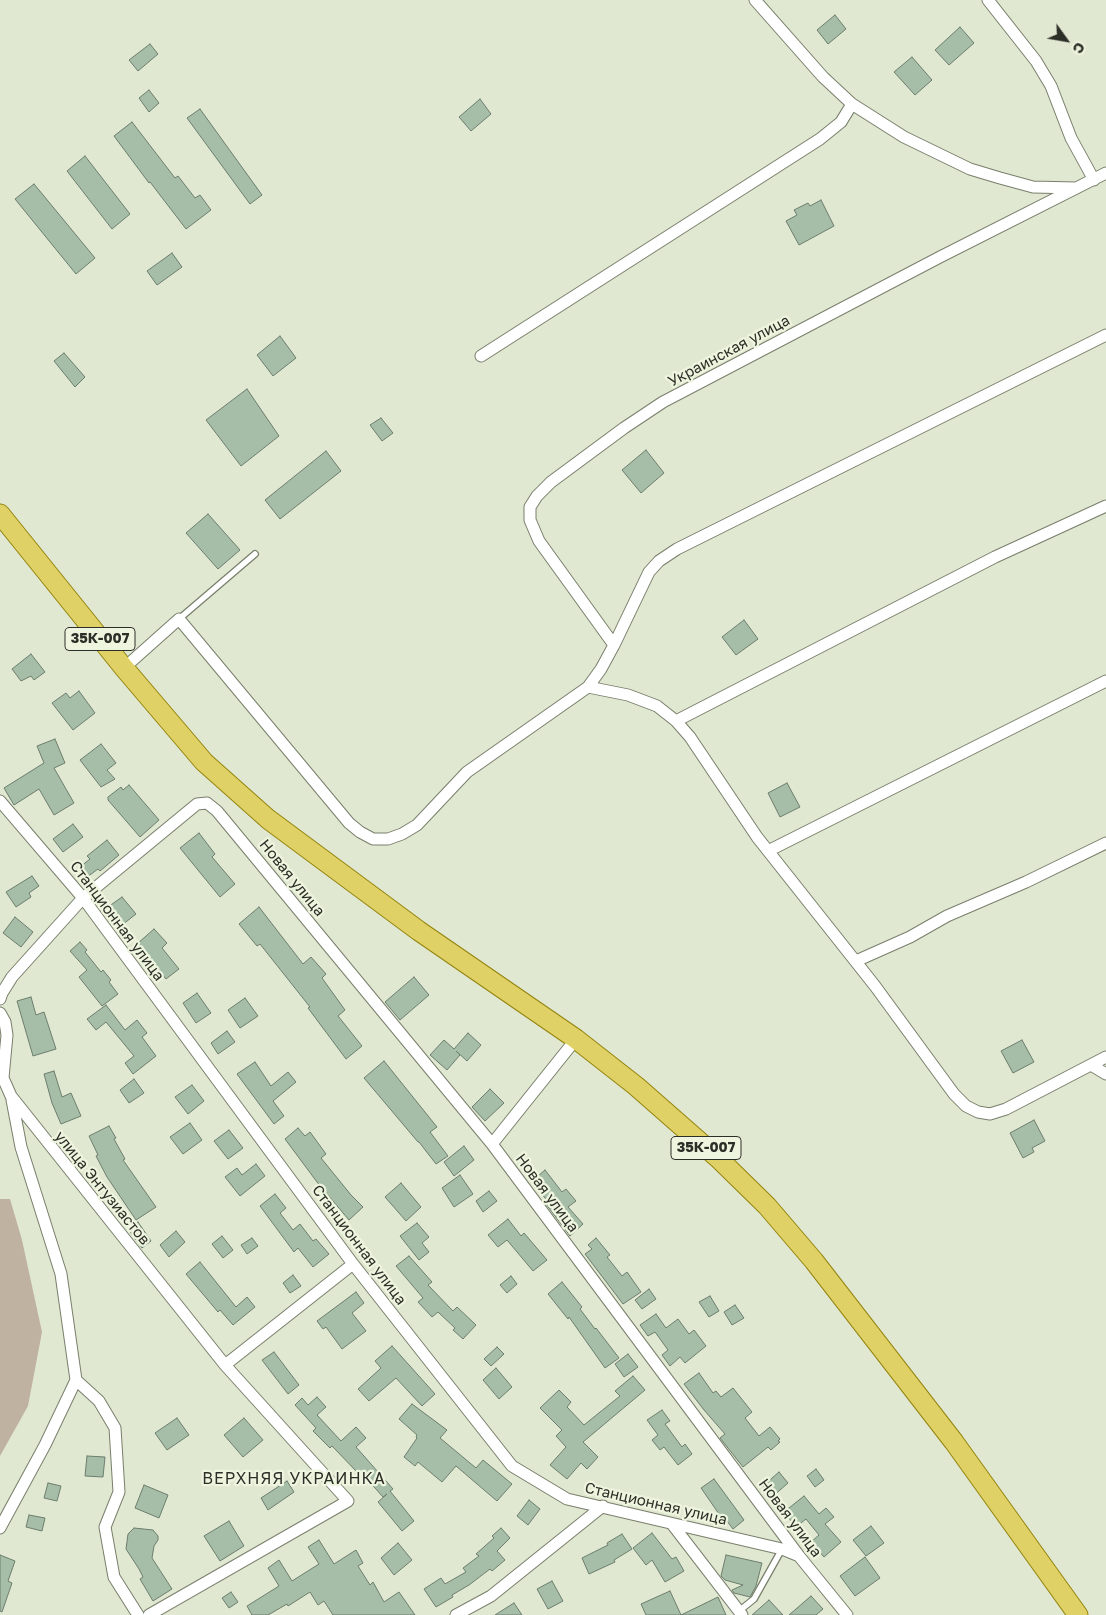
<!DOCTYPE html>
<html>
<head>
<meta charset="utf-8">
<style>
  body { margin:0 }
  #map { position:relative; width:1106px; height:1615px; overflow:hidden; background:#e1e8d2; font-family:"Golos Text",sans-serif }
  canvas { display:block }
  .north { position:absolute; left:1041px; top:15px; width:50px; height:50px; -webkit-text-stroke:4px #eef5df; paint-order:stroke; rotate:122deg; font-size:14px; font-weight:700; line-height:20px; text-align:center; color:#2c2f27 }
  .north::after { content:''; display:block; margin:auto; width:18px; height:22px; background:#2c2f27; clip-path:polygon(50% 0,100% 100%,50% 72%,0 100%) }
</style>
</head>
<body>
<div id="map">
<canvas width="1106" height="1615"></canvas>
<div class="north">С</div>
</div>
<script>
const ctx = document.querySelector('canvas').getContext('2d');
ctx.lineJoin = 'round';
function paint(path, color) {
  ctx.fillStyle = color;
  ctx.fill(path, 'evenodd');
}
function poly(rows) {
  const path = new Path2D();
  for (const r of rows) {
    path.moveTo(r[0], r[1]);
    for (let i = 2; i < r.length; i += 2) path.lineTo(r[i], r[i + 1]);
  }
  return path;
}
function trace(path, color, width, dash) {
  ctx.strokeStyle = color;
  ctx.lineWidth = width;
  ctx.lineCap = dash ? 'butt' : 'round';
  ctx.setLineDash(dash || []);
  ctx.stroke(path);
}
function label(font, color, halo, rows, align = 'center') {
  ctx.font = font + ' "Golos Text",sans-serif';
  ctx.lineWidth = 4.5;
  ctx.setLineDash([]);
  ctx.textBaseline = 'middle';
  ctx.strokeStyle = halo;
  ctx.fillStyle = color;
  for (const [text, x, y, turn = 0] of rows) {
    ctx.save();
    ctx.translate(x, y);
    ctx.rotate((+turn || 0) * Math.PI / 180);
    ctx.textAlign = isNaN(turn) ? turn : align;
    if (halo) ctx.strokeText(text, 0, 0);
    ctx.fillText(text, 0, 0);
    ctx.restore();
  }
}
paint(poly([
  [0,1199,10,1199,22,1240,42,1332,28,1406,0,1456]
]), '#bfb2a0');
const building = poly([
  [835,15,846,29,828,44,817,30,835,15],
  [960,27,974,43,949,65,935,50,960,27],
  [150,44,158,54,138,71,129,60,150,44],
  [912,57,932,80,915,95,894,72,912,57],
  [149,90,159,103,149,112,139,98,149,90],
  [480,99,491,114,471,131,459,117,480,99],
  [200,109,262,195,250,204,187,118,200,109],
  [132,122,175,178,178,176,195,198,200,195,211,210,186,229,150,182,149,183,114,136,132,122],
  [85,156,130,214,112,229,67,171,85,156],
  [34,184,95,258,76,274,15,199,34,184],
  [821,200,834,226,799,245,786,221,797,215,794,210,808,203,810,206,821,200],
  [172,253,182,267,157,285,147,271,172,253],
  [280,336,296,358,273,376,257,355,280,336],
  [64,353,85,377,75,387,54,361,64,353],
  [247,389,279,436,241,466,206,420,247,389],
  [381,418,393,433,382,441,370,425,381,418],
  [646,450,664,473,641,493,622,470,646,450],
  [326,451,341,471,280,519,265,500,326,451],
  [208,514,240,550,218,569,186,533,208,514],
  [744,620,758,639,736,655,722,637,744,620],
  [31,654,45,672,34,680,31,676,21,681,12,669,31,654],
  [79,691,95,713,73,730,52,703,66,693,70,698,79,691],
  [55,739,65,763,54,768,74,803,54,815,39,789,14,805,4,788,44,763,37,746,55,739],
  [101,744,116,763,107,770,115,779,101,787,80,760,101,744],
  [787,783,800,807,780,817,768,793,787,783],
  [129,785,159,820,140,837,108,800,108,797,121,787,123,790,129,785],
  [73,824,83,837,63,852,53,839,73,824],
  [199,833,215,854,212,857,235,884,220,897,180,848,199,833],
  [107,840,119,855,100,871,98,869,83,880,75,871,90,859,87,856,107,840],
  [32,876,39,886,29,893,31,897,16,907,6,892,32,876],
  [122,897,136,914,122,925,108,907,122,897],
  [259,907,303,964,311,957,326,974,322,978,345,1010,338,1016,362,1046,346,1059,308,1008,310,1007,260,944,257,946,239,924,259,907],
  [15,917,33,932,21,947,3,933,15,917],
  [154,929,167,943,162,948,179,969,166,979,137,944,154,929],
  [80,942,87,950,85,952,101,972,103,970,111,980,109,982,118,994,102,1006,79,977,87,970,70,951,80,942],
  [414,977,429,995,400,1020,385,1002,414,977],
  [197,993,211,1013,196,1023,183,1003,197,993],
  [31,997,36,1015,44,1012,56,1049,33,1056,17,1001,31,997],
  [245,998,258,1016,240,1028,228,1010,245,998],
  [106,1005,125,1030,137,1020,147,1033,142,1037,156,1056,133,1074,125,1063,134,1056,106,1022,96,1030,87,1019,106,1005],
  [227,1031,235,1042,218,1054,211,1043,227,1031],
  [468,1033,481,1045,467,1061,456,1051,460,1055,447,1070,430,1055,444,1040,454,1049,468,1033],
  [1022,1040,1034,1062,1013,1073,1001,1051,1022,1040],
  [384,1061,437,1127,430,1132,448,1156,436,1164,419,1142,418,1142,364,1078,384,1061],
  [255,1062,271,1086,288,1072,296,1082,273,1101,284,1116,274,1124,237,1074,255,1062],
  [54,1071,62,1097,71,1093,81,1116,61,1124,52,1103,44,1074,54,1071],
  [134,1079,144,1093,129,1103,120,1090,134,1079],
  [192,1085,204,1101,188,1114,175,1097,192,1085],
  [490,1089,504,1103,485,1121,472,1107,490,1089],
  [1034,1120,1045,1141,1032,1148,1034,1152,1023,1158,1010,1133,1034,1120],
  [190,1123,202,1140,183,1154,170,1137,190,1123],
  [109,1126,116,1138,114,1139,125,1159,123,1160,156,1207,136,1220,107,1177,96,1156,98,1155,89,1136,109,1126],
  [298,1128,305,1136,310,1132,326,1154,321,1158,351,1195,363,1207,349,1220,317,1182,285,1139,298,1128],
  [229,1130,243,1148,228,1159,214,1141,229,1130],
  [464,1146,474,1160,454,1176,444,1162,464,1146],
  [256,1164,265,1176,240,1196,225,1177,237,1168,242,1175,256,1164],
  [545,1170,562,1192,566,1189,576,1201,568,1207,583,1224,570,1236,546,1204,548,1202,532,1181,545,1170],
  [460,1175,473,1194,454,1207,442,1188,460,1175],
  [401,1183,421,1207,406,1221,385,1197,401,1183],
  [489,1191,497,1201,483,1212,476,1201,489,1191],
  [275,1194,286,1208,280,1213,293,1230,300,1224,313,1241,316,1239,329,1254,313,1267,298,1248,294,1252,260,1206,275,1194],
  [508,1219,521,1236,524,1233,547,1260,533,1271,507,1240,498,1247,488,1235,508,1219],
  [138,1222,151,1241,142,1248,128,1229,138,1222],
  [417,1223,429,1237,422,1243,429,1252,419,1260,400,1236,417,1223],
  [176,1231,185,1242,169,1257,160,1245,176,1231],
  [222,1236,233,1250,223,1258,212,1244,222,1236],
  [252,1238,258,1246,247,1254,241,1245,252,1238],
  [596,1238,610,1255,607,1257,622,1276,627,1272,641,1292,623,1304,585,1254,592,1249,588,1245,596,1238],
  [409,1256,432,1282,428,1285,453,1311,457,1307,476,1325,463,1339,453,1330,455,1328,438,1312,432,1317,418,1302,423,1298,396,1266,409,1256],
  [200,1262,236,1307,247,1297,255,1307,233,1325,220,1310,218,1312,186,1274,200,1262],
  [293,1275,301,1286,290,1293,283,1283,293,1275],
  [511,1276,517,1284,507,1293,500,1285,511,1276],
  [562,1282,582,1307,580,1309,595,1329,596,1328,619,1358,605,1368,569,1317,568,1319,548,1294,562,1282],
  [649,1289,656,1299,642,1309,635,1300,649,1289],
  [356,1292,364,1303,352,1313,366,1331,342,1349,326,1327,323,1329,317,1321,356,1292],
  [710,1296,719,1311,709,1317,699,1302,710,1296],
  [735,1305,744,1318,732,1325,724,1312,735,1305],
  [656,1314,666,1328,678,1319,689,1334,694,1330,706,1346,685,1363,680,1357,670,1366,662,1355,668,1350,655,1332,648,1336,640,1325,656,1314],
  [392,1346,435,1394,422,1406,396,1378,369,1401,358,1389,381,1368,375,1361,392,1346],
  [497,1347,504,1354,491,1366,484,1359,497,1347],
  [274,1352,299,1385,288,1394,262,1360,274,1352],
  [628,1354,638,1367,624,1377,615,1364,628,1354],
  [496,1368,512,1387,499,1399,483,1380,496,1368],
  [699,1373,713,1393,716,1391,721,1397,733,1388,752,1412,745,1418,759,1436,770,1427,780,1439,778,1441,780,1442,771,1450,768,1447,743,1467,720,1438,725,1434,704,1410,684,1384,699,1373],
  [633,1376,645,1390,583,1442,598,1457,587,1469,581,1463,567,1479,550,1465,566,1447,556,1436,562,1430,540,1408,559,1390,571,1402,567,1407,584,1425,620,1396,615,1391,633,1376],
  [317,1397,326,1407,317,1415,341,1441,356,1427,366,1438,356,1447,393,1489,390,1491,414,1521,402,1531,378,1502,387,1494,383,1497,359,1470,357,1472,332,1446,330,1448,313,1431,316,1428,295,1405,302,1398,308,1405,317,1397],
  [412,1404,447,1430,440,1438,476,1468,483,1460,512,1484,497,1501,456,1466,442,1482,418,1462,415,1466,404,1457,417,1438,416,1437,417,1435,399,1419,412,1404],
  [662,1410,670,1421,665,1424,682,1447,685,1444,692,1454,678,1465,664,1447,660,1450,652,1440,658,1435,647,1420,662,1410],
  [177,1418,189,1435,167,1450,155,1433,177,1418],
  [244,1418,263,1440,243,1457,224,1435,244,1418],
  [87,1456,105,1457,103,1477,85,1476,87,1456],
  [816,1469,824,1480,815,1487,807,1476,816,1469],
  [779,1472,788,1483,772,1497,763,1486,779,1472],
  [714,1479,744,1520,733,1529,727,1521,722,1525,716,1516,719,1514,701,1488,714,1479],
  [287,1481,294,1492,268,1510,261,1498,287,1481],
  [48,1483,61,1486,57,1501,44,1498,48,1483],
  [144,1485,168,1495,159,1518,135,1508,144,1485],
  [804,1496,819,1514,826,1508,834,1517,825,1524,841,1542,824,1557,811,1542,819,1535,806,1519,796,1527,784,1512,804,1496],
  [529,1500,540,1509,528,1525,517,1516,529,1500],
  [29,1515,45,1518,42,1531,26,1527,29,1515],
  [229,1521,244,1546,220,1561,204,1536,229,1521],
  [871,1526,884,1543,866,1556,853,1540,871,1526],
  [134,1528,153,1530,158,1536,158,1540,154,1546,152,1558,172,1589,153,1601,140,1579,143,1577,139,1569,126,1549,128,1534,134,1528],
  [501,1528,510,1538,497,1551,505,1560,492,1571,490,1569,469,1585,452,1595,453,1597,436,1607,424,1589,441,1578,445,1584,466,1572,463,1568,479,1556,476,1554,494,1538,492,1536,501,1528],
  [652,1533,672,1559,676,1557,684,1571,665,1582,652,1560,646,1565,633,1548,652,1533],
  [622,1534,632,1549,614,1560,615,1562,589,1574,582,1558,608,1545,607,1543,622,1534],
  [319,1540,334,1564,356,1550,363,1563,358,1566,370,1585,373,1582,384,1602,399,1592,415,1615,333,1615,324,1601,318,1605,310,1592,288,1606,287,1604,268,1615,252,1615,247,1606,279,1586,268,1568,279,1560,292,1581,319,1564,308,1547,319,1540],
  [398,1543,412,1560,394,1575,381,1558,398,1543],
  [0,1555,15,1561,8,1581,12,1583,2,1612,0,1611,0,1555],
  [726,1555,762,1563,756,1586,750,1597,734,1593,732,1590,743,1585,725,1580,721,1576,726,1555],
  [865,1557,880,1578,855,1596,840,1576,865,1557],
  [552,1581,563,1601,548,1609,537,1589,552,1581],
  [670,1591,681,1615,718,1597,726,1615,646,1615,641,1604,670,1591],
  [231,1592,238,1602,229,1608,222,1598,231,1592],
  [811,1596,823,1609,816,1615,789,1615,811,1596],
  [769,1600,783,1615,752,1615,769,1600],
  [514,1603,522,1615,495,1615,514,1603]
]);
paint(building, '#a6bea7');
trace(building, '#6c7d6d', 1);
const service = poly([
  [179,619,255,554],
  [739,1611,754,1599,782,1549]
]);
const minor = poly([
  [755,0,823,77,852,104,904,137,970,169,1000,178,1033,187,1076,188],
  [988,0,1036,61,1051,86,1071,138,1094,180],
  [481,356,820,139,841,122,852,104],
  [614,645,539,541,530,520,530,507,537,496,551,482,624,428,663,402,940,257,1106,173],
  [124,668,179,619,349,823,360,832,373,839,388,839,402,834,417,825,467,772,588,687,601,669,614,645,649,572,659,561,677,549,1106,335],
  [588,687,628,695,657,706,676,721,690,737,757,837,875,986,954,1094,966,1106,978,1112,990,1114,1006,1109,1106,1057],
  [676,721,995,557,1106,506],
  [0,801,83,898,353,1264,512,1466,567,1499,782,1549,799,1556],
  [768,851,1106,681],
  [856,961,910,937,947,916,1026,882,1106,843],
  [0,999,2,993,12,977,83,898,197,804,207,803,217,811,492,1144,799,1556,847,1615],
  [0,1013,5,1022,7,1035,3,1078,11,1096,225,1365,348,1501,149,1615],
  [1091,1065,1106,1074],
  [12,1100,21,1147,61,1274,76,1380],
  [492,1144,576,1039],
  [225,1365,353,1264],
  [76,1380,99,1401,115,1428,119,1492,105,1527,114,1577,138,1615],
  [672,1524,742,1615],
  [0,1528,45,1445,76,1380],
  [456,1615,491,1596,603,1506]
]);
const primary = poly([
  [0,514,124,668,204,762,268,819,303,845,419,931,576,1039,636,1086,718,1158,767,1206,814,1261,954,1442,1078,1615]
]);
trace(service, '#787f6b', 8);
trace(minor, '#787f6b', 13);
trace(primary, '#93840e', 21);
trace(service, '#fff', 5.5);
trace(minor, '#fff', 11);
trace(primary, '#e0d166', 19);
for (const [x, y, w] of [
  [100,639,70],
  [706,1148,70]
]) {
  const box = new Path2D();
  box.roundRect(x - w / 2, y - 11.5, w, 23, 4);
  ctx.fillStyle = '#eef5df';
  ctx.fill(box);
  trace(box, '#2c2f27', 1);
}
label('bold 14px', '#2c2f27', null, [
  ["35К-007",100,639],
  ["35К-007",706,1148]
]);
label('15px', '#2c2f27', '#eef5df', [
  ["Украинская улица",729,351,-28],
  ["Новая улица",292,878,51],
  ["Станционная улица",117,921,53],
  ["улица Энтузиастов",102,1188,51],
  ["Новая улица",547,1193,53],
  ["Станционная улица",359,1245,53],
  ["Станционная улица",656,1504,13],
  ["Новая улица",790,1518,53]
]);
ctx.letterSpacing = '1px';
label('16px', '#2c2f27', '#eef5df', [
  ["ВЕРХНЯЯ УКРАИНКА",294,1479]
]);
ctx.letterSpacing = '0px';
</script>
</body>
</html>
